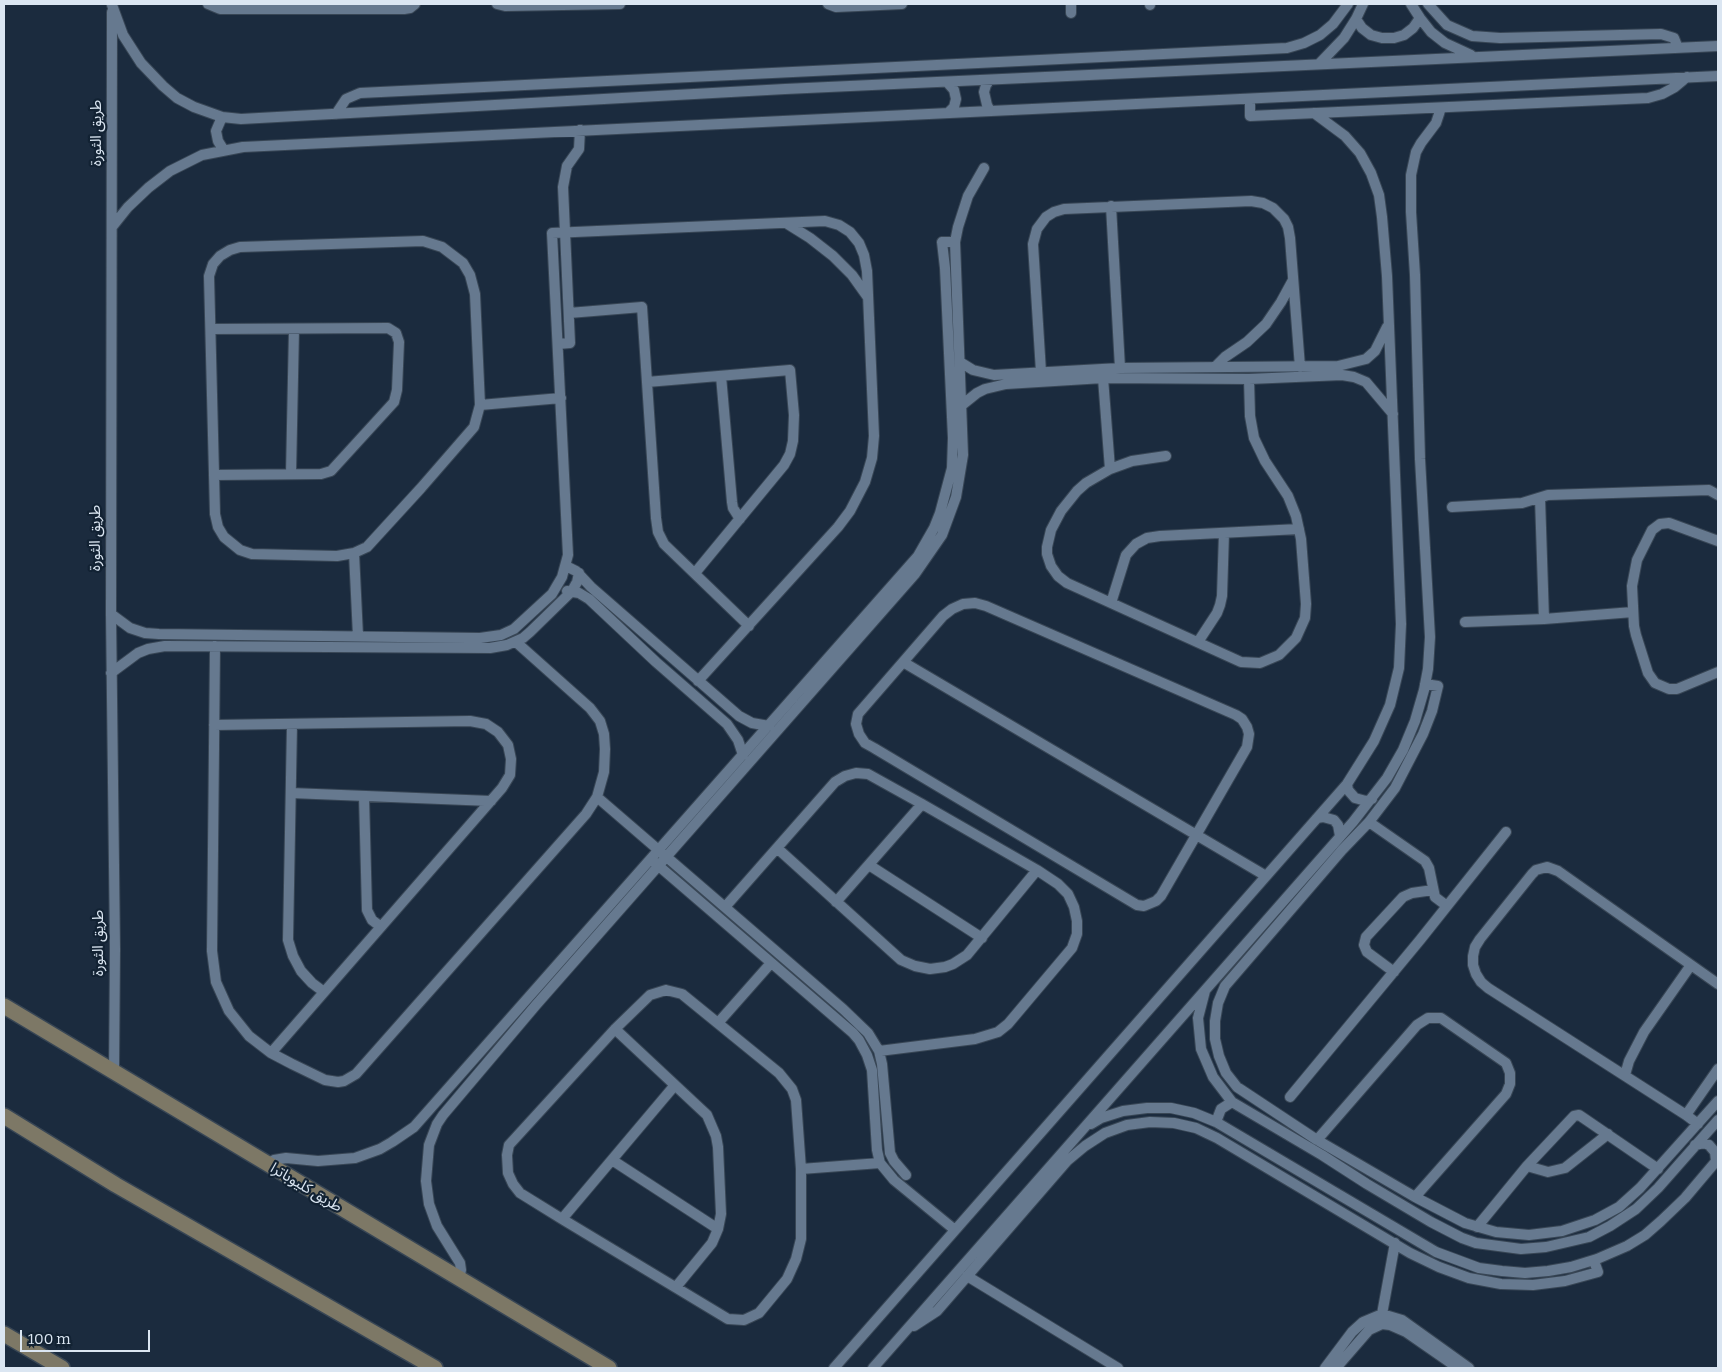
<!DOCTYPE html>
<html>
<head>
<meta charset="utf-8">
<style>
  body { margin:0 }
  #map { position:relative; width:1722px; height:1372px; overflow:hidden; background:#1b2b3e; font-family:Bitter,serif }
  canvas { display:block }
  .frame { position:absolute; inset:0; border:5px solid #dbe6f2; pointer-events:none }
  .scale { position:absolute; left:20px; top:1330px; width:130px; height:22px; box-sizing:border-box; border:2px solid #dbe6f2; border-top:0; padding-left:6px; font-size:15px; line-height:18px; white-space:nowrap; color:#dbe6f2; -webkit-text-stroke:4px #122233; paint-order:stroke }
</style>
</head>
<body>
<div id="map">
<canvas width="1722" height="1372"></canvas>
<div class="frame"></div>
<div class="scale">100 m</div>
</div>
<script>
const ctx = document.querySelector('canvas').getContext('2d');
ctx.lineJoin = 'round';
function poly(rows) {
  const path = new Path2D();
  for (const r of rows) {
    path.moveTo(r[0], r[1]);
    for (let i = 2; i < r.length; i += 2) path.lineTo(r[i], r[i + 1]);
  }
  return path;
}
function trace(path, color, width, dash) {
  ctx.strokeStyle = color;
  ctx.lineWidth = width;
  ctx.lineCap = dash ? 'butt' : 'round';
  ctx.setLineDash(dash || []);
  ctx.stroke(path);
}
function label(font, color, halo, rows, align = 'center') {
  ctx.font = font + ' Bitter,"Noto Sans Arabic",serif';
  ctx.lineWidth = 4.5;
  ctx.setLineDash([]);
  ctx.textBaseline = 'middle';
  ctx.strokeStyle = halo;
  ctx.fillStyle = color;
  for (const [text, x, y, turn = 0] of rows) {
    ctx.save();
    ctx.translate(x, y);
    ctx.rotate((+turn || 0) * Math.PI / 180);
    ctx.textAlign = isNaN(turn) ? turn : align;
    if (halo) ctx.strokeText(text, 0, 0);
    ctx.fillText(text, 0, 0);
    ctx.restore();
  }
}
const minor = poly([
  [208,4,220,9,404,9,410,8,415,4],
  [497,4,505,6,620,4],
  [828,4,836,7,902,4],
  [1071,4,1071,13],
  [1150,4,1150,5],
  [1411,4,1420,18,1431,32,1445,43,1471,55],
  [1428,4,1447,25,1472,36,1500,38,1661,34,1674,38,1678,48],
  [112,5,123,35,141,63,163,86,177,98,194,107,222,117,241,119,785,89,1718,46],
  [112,12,111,614,115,949,114,1072],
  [1356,19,1362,28,1371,35,1382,38,1394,38,1404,35,1413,28,1420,18],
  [1319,64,1344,38,1356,19,1363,4],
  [990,80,986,85,984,92,987,105,990,111],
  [947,82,954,90,956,99,954,107,948,113],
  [1250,99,1250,116,1648,98,1662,94,1675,87,1687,77],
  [336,114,346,99,360,93,1287,48,1304,43,1320,35,1333,24,1348,4],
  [222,117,216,131,218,141,223,149],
  [1111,206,1120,368],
  [786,223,810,238,833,256,852,275,867,296],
  [112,227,128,207,148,188,170,171,202,155,243,147,1718,76],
  [423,241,442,247,463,263,470,275,475,294,480,405,474,427,421,488,367,547,354,553,337,556,252,554,240,550,224,537,218,527,215,514,209,276,213,264,220,256,230,250,240,247,423,241],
  [569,313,642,307,656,518,658,532,664,544,749,626],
  [211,329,388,328,396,333,399,342,397,390,394,402,331,471,321,474,214,475],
  [558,344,570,343,563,187,567,166,579,149,580,130],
  [960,362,973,370,994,375,1120,368,1338,366,1366,359,1375,351,1387,327],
  [1215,367,1225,357,1247,342,1266,324,1281,302,1293,280],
  [1041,372,1033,244,1037,229,1046,217,1054,212,1064,209,1251,201,1263,203,1273,208,1284,219,1288,227,1290,238,1300,367],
  [721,376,732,502,733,508,740,519],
  [1103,378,1110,469],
  [647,382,790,370,794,415,793,441,790,454,784,465,695,573],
  [480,405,561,398],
  [962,405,977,393,985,389,1006,384,1103,378,1249,379,1342,375,1354,377,1366,382,1393,414],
  [1166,456,1132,461,1110,469,1086,483,1077,491,1061,511,1051,530,1047,547,1047,554,1051,566,1058,576,1067,583,1241,662,1260,663,1279,655,1296,638,1305,618,1306,604,1301,539,1296,516,1288,496,1265,461,1254,438,1250,416,1249,379],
  [291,474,294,329],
  [1540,498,1544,619],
  [1452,507,1522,503,1548,495,1709,490,1718,495],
  [1718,541,1669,523,1660,524,1652,530,1637,560,1632,586,1634,626,1636,635,1648,673,1655,683,1669,689,1677,689,1718,672],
  [354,553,358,636],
  [566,566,576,571,591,587,739,716,752,723,769,726],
  [567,591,579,593,589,599,656,662,727,724,738,740,743,755],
  [975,603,986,606,1236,715,1242,719,1247,727,1249,734,1247,747,1161,896,1156,901,1144,906,1137,905,874,748,865,743,859,734,856,724,858,714,943,616,952,609,963,604,975,603],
  [1111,603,1126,555,1136,544,1147,538,1160,536,1299,529],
  [111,614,130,628,145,633,159,634,480,638,501,635,514,629,552,594,562,577,568,555,552,233,825,221,839,225,850,232,859,243,864,255,867,271,874,436,872,458,865,482,850,511,838,527,698,681],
  [1465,622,1544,619,1633,612],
  [1198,642,1217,613,1220,605,1222,596,1224,533],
  [215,646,212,951,216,982,229,1011,249,1036,271,1053,292,1064,325,1080,338,1082,344,1081,356,1074,586,814,597,797,604,772,605,749,604,734,600,721,590,708,516,642],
  [903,662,1266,876],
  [111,673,138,653,148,649,165,646,490,648,507,645,523,638,530,632,572,591,577,582,579,573],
  [1425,684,1438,686,1432,711,1423,734,1395,788,1369,822,1342,850,1225,986,1218,1003,1215,1021,1215,1039,1219,1056,1226,1073,1237,1087,1317,1140,1415,1197,1465,1223,1496,1232,1529,1235,1562,1231,1595,1220,1619,1207,1640,1188,1718,1101],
  [292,724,288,940,293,956,301,971,312,983,324,992],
  [214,725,470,721,486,724,498,732,508,745,511,759,510,775,502,788,271,1053],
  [1347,784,1348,790,1355,798,1366,801,1372,799],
  [291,793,491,801],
  [364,796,367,910,372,920,381,927],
  [597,797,843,1009,868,1033,879,1051,882,1064,890,1153,894,1161,906,1175],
  [1317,818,1323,817,1334,820,1338,825,1340,836],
  [1369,822,1425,861,1429,868,1435,897,1447,906],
  [777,848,901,960,915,966,930,969,945,967,953,964,967,955,1037,870],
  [653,861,853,1033,859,1040,867,1055,872,1070,877,1150,880,1163,894,1180,955,1230],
  [869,865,982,938],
  [836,902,922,804],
  [725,907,835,782,845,776,856,773,868,774,922,804,1037,870,1058,884,1068,894,1074,907,1077,921,1077,934,1072,948,1008,1024,998,1032,975,1039,879,1051],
  [1394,972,1367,952,1364,945,1366,937,1403,897,1412,893,1433,890],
  [666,990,682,994,779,1073,792,1089,796,1100,801,1169,801,1239,796,1259,787,1279,759,1313,744,1320,728,1319,562,1219,520,1193,513,1184,508,1173,507,1155,509,1145,615,1029,650,995,666,990],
  [1205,991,1198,1018,1201,1049,1213,1077,1232,1102,1322,1155,1367,1184,1431,1222,1462,1238,1476,1243,1521,1249,1546,1247,1589,1237,1610,1226,1636,1209,1658,1188,1718,1120],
  [718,1023,771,963],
  [615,1029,707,1115,716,1136,718,1147,721,1214,718,1229,712,1243,676,1287],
  [1625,1075,1629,1061,1644,1032,1691,965],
  [1290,1097,1420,940,1506,832],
  [1686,1115,1718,1069],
  [1216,1122,1221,1109,1232,1102],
  [1091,1124,1101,1118,1123,1111,1147,1108,1171,1108,1194,1113,1216,1122,1436,1252,1479,1268,1502,1271,1525,1273,1548,1271,1571,1267,1597,1259,1627,1246,1645,1235,1661,1221,1685,1198,1718,1159],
  [1698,1124,1686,1115,1488,988,1481,982,1476,974,1473,965,1473,956,1475,947,1480,939,1532,874,1536,870,1547,867,1558,871,1718,984],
  [1317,1140,1417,1025,1428,1018,1441,1018,1506,1063,1510,1073,1510,1084,1506,1094,1415,1197],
  [1695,1145,1704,1143,1709,1145,1715,1152,1716,1161],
  [612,1160,718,1229],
  [267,1164,274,1160,286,1158,318,1161,355,1158,380,1149,392,1142,414,1127,918,556,934,528,940,513,952,468,953,438,945,268,942,242,955,242],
  [1527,1166,1548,1172,1565,1168,1608,1134],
  [801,1169,880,1163],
  [562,1219,675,1085],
  [1477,1227,1527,1166,1574,1116,1579,1115,1582,1117,1658,1169],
  [967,1276,1118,1368],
  [459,1279,461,1270,460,1263,437,1226,429,1204,426,1181,429,1145,437,1124,443,1115,536,1005,915,574,942,535,956,497,963,455,955,242,958,227,968,196,984,168],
  [1382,1314,1395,1243],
  [914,1326,937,1311,1067,1161,1085,1146,1105,1133,1127,1125,1150,1122,1174,1123,1196,1128,1217,1138,1410,1253,1439,1267,1469,1278,1501,1284,1533,1285,1565,1281,1598,1272,1594,1261],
  [834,1368,1347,784,1374,741,1390,705,1399,668,1401,624,1387,276,1382,217,1379,195,1371,173,1360,153,1345,136,1314,113],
  [873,1368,1353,822,1387,778,1403,750,1415,721,1424,690,1428,669,1430,637,1420,459,1415,275,1411,212,1411,175,1416,152,1421,143,1436,123,1441,108],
  [1325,1368,1352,1332,1363,1322,1382,1314,1402,1320,1469,1368],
  [1336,1368,1369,1330,1382,1324,1390,1325,1406,1332,1458,1368]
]);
const secondary = poly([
  [4,1006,609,1368],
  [4,1116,116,1185,435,1368],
  [4,1334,62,1368]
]);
trace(minor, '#384655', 12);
trace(secondary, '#384655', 18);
trace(minor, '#66798f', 10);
trace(secondary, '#7d7866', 15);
label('15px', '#dbe6f2', '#122233', [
  ["طريق الثورة",97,133,-90],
  ["طريق الثورة",96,538,-90],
  ["طريق الثورة",99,943,-90],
  ["طريق كليوباترا",306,1188,31]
]);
</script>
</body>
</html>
